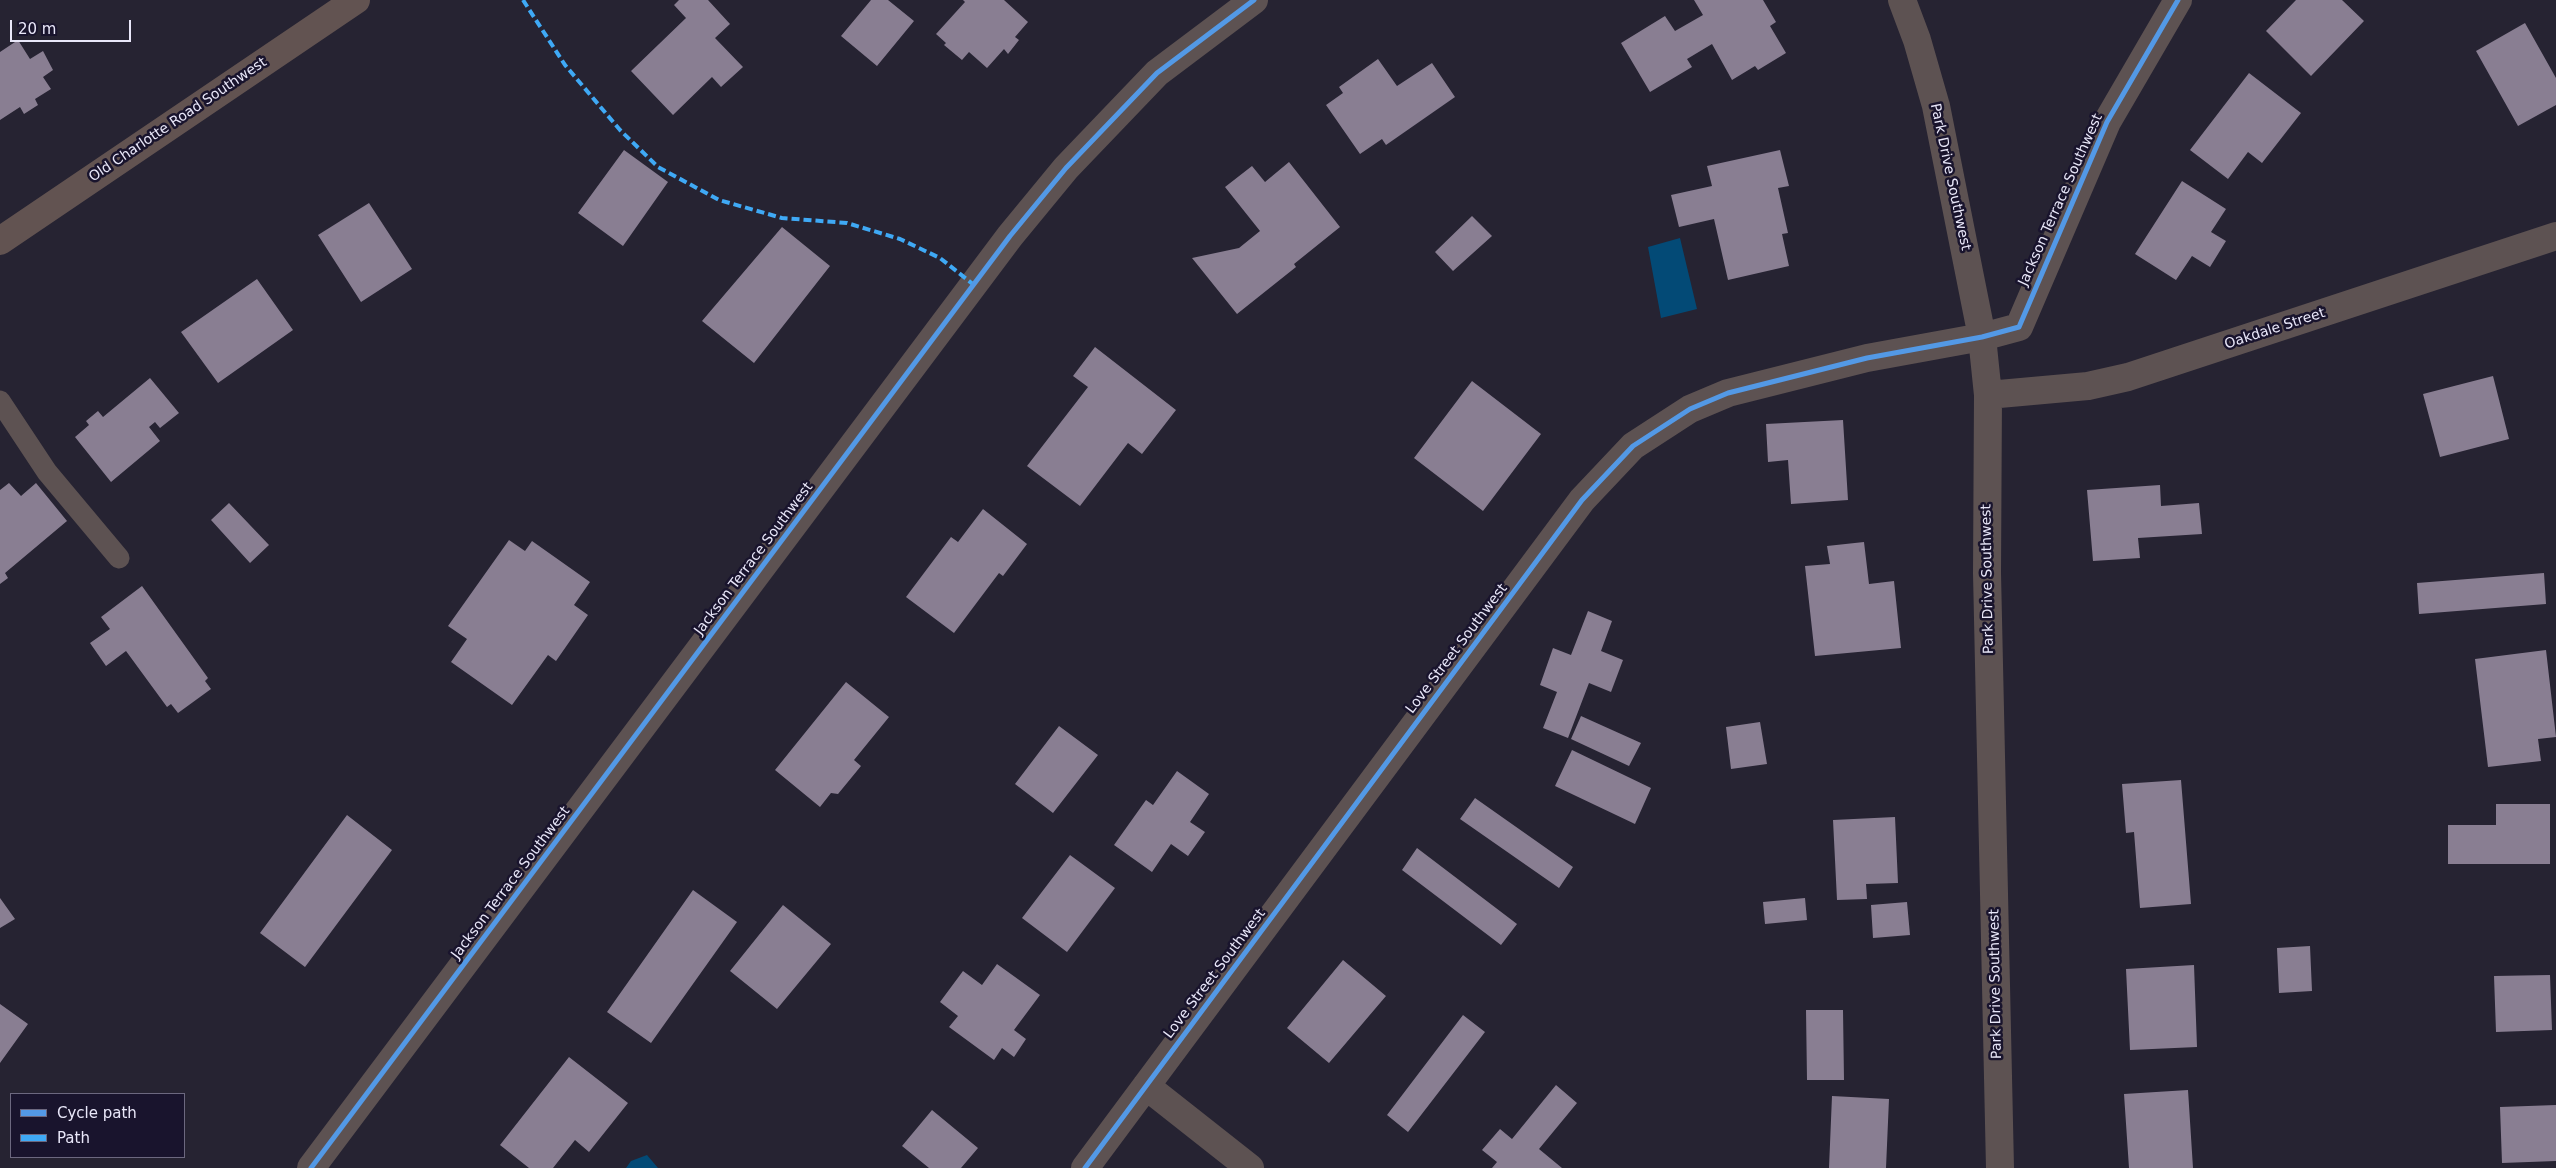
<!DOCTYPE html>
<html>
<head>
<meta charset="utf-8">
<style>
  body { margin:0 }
  #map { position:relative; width:2556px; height:1168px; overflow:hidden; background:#262332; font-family:"DejaVu Sans",sans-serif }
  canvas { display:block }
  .legend { position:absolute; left:10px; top:1093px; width:175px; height:65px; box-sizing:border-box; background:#19142d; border:1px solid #6c687f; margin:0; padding:6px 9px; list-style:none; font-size:15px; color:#e9e7f9 }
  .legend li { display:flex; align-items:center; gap:10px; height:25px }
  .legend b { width:25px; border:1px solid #6c687f }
  .scale { position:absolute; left:10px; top:20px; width:121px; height:22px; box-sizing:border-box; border:2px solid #e9e7f9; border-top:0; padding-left:6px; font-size:15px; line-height:18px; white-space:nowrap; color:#e9e7f9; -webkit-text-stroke:4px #19142d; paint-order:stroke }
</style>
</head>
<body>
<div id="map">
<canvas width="2556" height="1168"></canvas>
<ul class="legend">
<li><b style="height:6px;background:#5399e6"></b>Cycle path</li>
<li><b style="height:6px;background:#3fa9f5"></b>Path</li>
</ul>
<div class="scale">20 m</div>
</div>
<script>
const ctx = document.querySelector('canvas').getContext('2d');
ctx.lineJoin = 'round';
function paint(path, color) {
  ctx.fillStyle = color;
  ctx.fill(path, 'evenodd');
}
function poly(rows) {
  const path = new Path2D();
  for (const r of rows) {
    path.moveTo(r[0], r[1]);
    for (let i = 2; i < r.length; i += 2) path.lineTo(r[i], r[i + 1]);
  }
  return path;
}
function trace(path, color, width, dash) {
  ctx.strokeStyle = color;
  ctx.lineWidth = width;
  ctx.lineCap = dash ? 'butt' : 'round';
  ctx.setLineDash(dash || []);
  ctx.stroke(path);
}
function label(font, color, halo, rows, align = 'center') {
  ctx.font = font + ' "DejaVu Sans",sans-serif';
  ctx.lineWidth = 5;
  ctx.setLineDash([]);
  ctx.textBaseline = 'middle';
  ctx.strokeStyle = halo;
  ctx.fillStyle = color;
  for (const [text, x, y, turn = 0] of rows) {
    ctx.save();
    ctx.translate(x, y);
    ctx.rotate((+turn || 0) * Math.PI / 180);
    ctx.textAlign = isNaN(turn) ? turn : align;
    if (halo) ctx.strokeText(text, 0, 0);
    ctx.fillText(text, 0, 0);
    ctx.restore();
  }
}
paint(poly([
  [1680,238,1697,309,1661,318,1648,247],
  [647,1155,658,1168,626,1168,631,1161]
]), '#034a76');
paint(poly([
  [679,0,708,0,730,24,715,38,743,67,721,87,712,77,673,115,631,71,686,18,674,5],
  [871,0,888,0,914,21,877,66,841,36],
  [963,0,1004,0,1028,22,1015,37,1019,40,1008,54,1004,49,987,68,969,52,962,60,944,45,946,43,936,34,965,2],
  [1694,0,1763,0,1776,22,1770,26,1786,53,1758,70,1755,66,1732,80,1712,44,1687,59,1692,67,1650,92,1621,43,1665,16,1675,31,1703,15],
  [2296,0,2342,0,2364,21,2311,76,2266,31],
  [2525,23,2556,78,2556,105,2518,126,2476,51],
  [18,40,30,59,43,51,53,70,43,77,51,89,35,99,38,105,24,114,20,107,0,120,0,52],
  [1378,59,1397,86,1432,63,1455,97,1386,145,1382,139,1360,154,1326,105,1343,93,1339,87],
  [2249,73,2301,113,2262,163,2248,152,2228,179,2190,150],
  [624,150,668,182,623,246,578,213],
  [1780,150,1789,186,1778,188,1788,233,1782,234,1789,266,1728,280,1714,219,1679,227,1671,195,1712,186,1707,166],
  [1289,162,1340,227,1294,264,1296,267,1237,314,1192,258,1239,248,1260,231,1225,187,1252,166,1265,182],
  [2182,181,2226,209,2211,232,2226,241,2210,267,2192,256,2176,280,2135,254],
  [369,203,412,269,361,302,318,235],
  [1472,216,1492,236,1453,271,1435,252],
  [782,227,830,266,754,363,702,321],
  [257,279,293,330,218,383,181,332],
  [1095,347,1176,410,1142,454,1128,443,1080,506,1027,466,1088,387,1073,376],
  [2493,376,2509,439,2440,457,2423,394],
  [150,378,179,413,160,428,155,422,149,427,160,441,111,482,75,437,89,425,86,421,98,411,103,417],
  [1472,381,1541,434,1483,511,1414,458],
  [1843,420,1848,500,1791,504,1788,460,1768,462,1766,424],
  [9,483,21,496,36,483,67,521,5,573,8,578,0,584,0,490],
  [2160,485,2161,506,2199,503,2202,534,2138,538,2140,558,2093,561,2087,490],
  [229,503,269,545,250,563,211,520],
  [983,509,1027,544,1003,576,999,573,954,633,906,597,951,537,958,542],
  [509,540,525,551,532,541,590,582,574,605,588,615,556,661,548,655,512,705,451,662,467,639,448,626],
  [1864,542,1869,584,1894,581,1901,648,1815,656,1805,566,1830,564,1827,546],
  [2544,573,2546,604,2419,614,2417,583],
  [142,586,208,678,205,681,211,689,178,713,171,704,167,707,126,651,106,666,90,643,110,629,101,617],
  [1588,611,1612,621,1601,651,1623,660,1611,692,1589,683,1568,738,1543,728,1557,692,1540,685,1553,648,1571,655],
  [2546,650,2556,737,2538,739,2541,761,2488,767,2475,659],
  [846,682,889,717,854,760,861,766,838,794,831,793,820,807,775,770],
  [1581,716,1641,743,1629,766,1571,739],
  [1760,722,1767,764,1731,769,1726,727],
  [1059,726,1098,755,1053,813,1015,784],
  [1572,750,1651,788,1635,824,1555,786],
  [1177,771,1209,794,1190,822,1205,832,1188,856,1171,844,1152,872,1114,845,1146,800,1153,805],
  [2181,780,2191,904,2140,908,2134,832,2126,833,2122,784],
  [1475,798,1573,867,1559,888,1460,819],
  [2496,804,2550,804,2550,864,2448,864,2448,825,2496,825],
  [347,815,392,850,305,967,260,933],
  [1895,817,1898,883,1866,884,1867,899,1837,900,1833,820],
  [1417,848,1517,924,1501,945,1402,870],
  [1070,855,1115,888,1067,952,1022,918],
  [693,890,737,922,651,1043,607,1012],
  [0,898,15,919,0,928],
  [1805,898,1807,920,1765,924,1763,902],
  [1907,902,1910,935,1873,938,1871,905],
  [783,905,831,944,777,1009,730,971],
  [2310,946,2312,991,2279,993,2277,948],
  [1343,960,1386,996,1329,1063,1287,1028],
  [997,964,1040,995,1014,1030,1026,1039,1014,1057,1002,1048,994,1060,949,1027,958,1016,940,1002,963,971,982,985],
  [2194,965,2197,1047,2130,1050,2126,969],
  [2550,975,2552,1030,2496,1032,2494,976],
  [0,1004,28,1024,0,1063],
  [1806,1010,1843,1010,1844,1080,1807,1080],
  [1463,1015,1485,1032,1408,1132,1387,1115],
  [569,1057,628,1103,589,1152,575,1140,553,1168,529,1168,500,1145],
  [1556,1085,1577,1103,1539,1149,1562,1168,1492,1168,1497,1162,1482,1150,1500,1129,1512,1139],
  [2188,1090,2193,1168,2129,1168,2124,1094],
  [1832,1096,1889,1099,1886,1168,1829,1168],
  [2556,1105,2556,1161,2502,1163,2500,1107],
  [932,1110,978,1148,961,1168,929,1168,902,1146]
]), '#897e92');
trace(poly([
  [0,401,47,472,119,558]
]), '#5d5252', 21);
trace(poly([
  [1902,0,1917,40,1936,106,1982,337,1988,395,1987,573,2000,1168],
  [1988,395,2088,386,2128,377,2556,236],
  [1146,1086,1250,1168],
  [311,1168,1010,236,1066,168,1157,73,1254,0],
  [1085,1168,1582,500,1633,446,1690,409,1728,393,1867,358,1982,337,2019,327,2107,122,2178,0]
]), '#5d5252', 28);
trace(poly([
  [0,241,356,0]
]), '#625351', 28);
trace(poly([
  [523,0,565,65,620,130,658,167,719,200,782,218,847,223,900,239,940,258,974,285]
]), '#3fa9f5', 4, [8, 4]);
trace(poly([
  [311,1168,1010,236,1066,168,1157,73,1254,0],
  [1085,1168,1582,500,1633,446,1690,409,1728,393,1867,358,1982,337,2019,327,2107,122,2178,0]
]), '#5399e6', 5);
label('14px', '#e9e7f9', '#19142d', [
  ["Old Charlotte Road Southwest",178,120,-34],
  ["Park Drive Southwest",1950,177,78],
  ["Jackson Terrace Southwest",2061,200,-66],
  ["Oakdale Street",2275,329,-18],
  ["Jackson Terrace Southwest",754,559,-53],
  ["Park Drive Southwest",1988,579,-91],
  ["Love Street Southwest",1457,649,-53],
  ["Jackson Terrace Southwest",511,883,-53],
  ["Love Street Southwest",1215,974,-53],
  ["Park Drive Southwest",1996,984,-91]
]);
</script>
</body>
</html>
